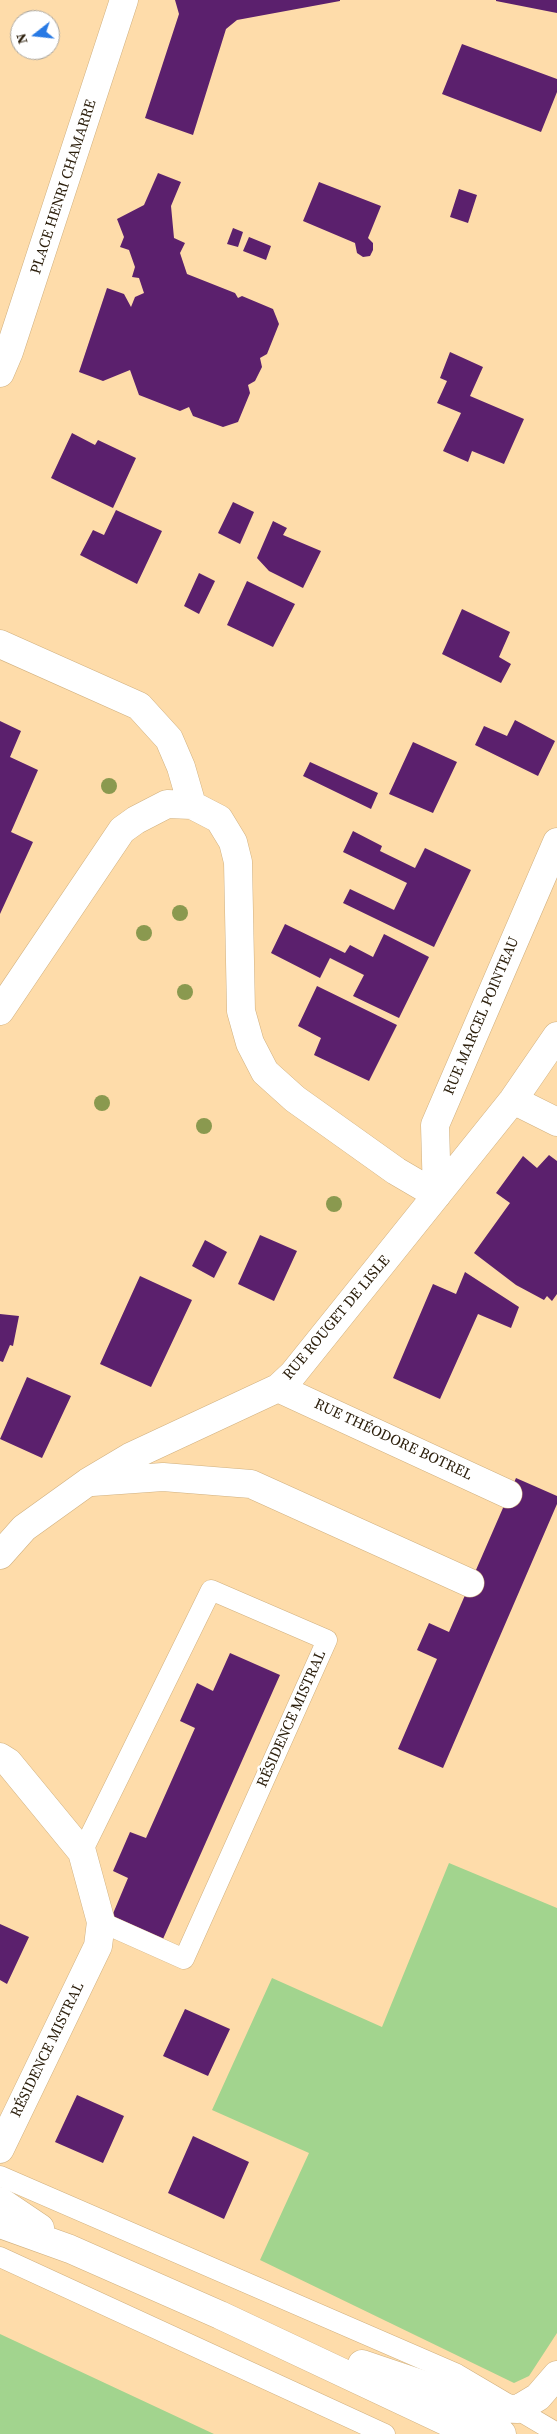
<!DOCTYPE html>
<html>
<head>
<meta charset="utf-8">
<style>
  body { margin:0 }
  #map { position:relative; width:557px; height:2434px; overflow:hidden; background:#fedcaa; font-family:"Source Serif 4",serif }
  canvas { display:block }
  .north { position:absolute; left:10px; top:10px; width:50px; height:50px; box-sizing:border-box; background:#fff; border:1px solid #aaa59d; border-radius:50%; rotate:254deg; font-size:14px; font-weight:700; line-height:20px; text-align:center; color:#2b1e0b }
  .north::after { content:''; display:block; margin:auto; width:18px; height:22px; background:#2779e4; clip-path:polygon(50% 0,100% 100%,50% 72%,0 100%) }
</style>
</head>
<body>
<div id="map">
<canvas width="557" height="2434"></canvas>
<div class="north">N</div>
</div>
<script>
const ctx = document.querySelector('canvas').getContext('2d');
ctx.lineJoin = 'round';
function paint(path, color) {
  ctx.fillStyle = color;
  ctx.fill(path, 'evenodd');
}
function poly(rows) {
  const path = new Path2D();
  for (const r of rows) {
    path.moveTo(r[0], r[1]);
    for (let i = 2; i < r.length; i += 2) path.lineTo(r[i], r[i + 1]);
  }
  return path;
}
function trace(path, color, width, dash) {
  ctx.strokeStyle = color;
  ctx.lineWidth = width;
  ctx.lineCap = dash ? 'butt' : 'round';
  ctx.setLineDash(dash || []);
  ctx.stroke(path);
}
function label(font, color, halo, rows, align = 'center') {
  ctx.font = font + ' "Source Serif 4",serif';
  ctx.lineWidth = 5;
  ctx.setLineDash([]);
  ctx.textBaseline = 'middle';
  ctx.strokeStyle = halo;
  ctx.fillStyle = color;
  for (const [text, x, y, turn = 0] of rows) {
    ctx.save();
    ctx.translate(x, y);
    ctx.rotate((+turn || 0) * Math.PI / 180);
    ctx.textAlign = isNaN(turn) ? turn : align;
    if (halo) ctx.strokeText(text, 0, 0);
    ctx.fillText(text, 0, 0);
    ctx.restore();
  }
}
paint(poly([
  [449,1863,557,1908,557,2333,529,2376,514,2383,260,2260,309,2153,212,2110,272,1978,382,2027],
  [0,2334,214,2434,0,2434]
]), '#a2d48e');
paint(poly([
  [175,0,340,0,340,1,237,20,226,29,193,135,145,118,179,14],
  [496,0,557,0,557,13,496,1],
  [462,44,557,79,557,92,541,132,442,94],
  [158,173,181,182,171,206,174,238,185,243,180,253,187,274,235,293,238,298,242,296,273,309,279,324,267,354,260,358,262,367,255,381,248,385,250,393,238,422,223,427,193,416,189,407,180,411,139,395,130,370,103,381,79,372,107,288,124,294,131,307,135,297,144,293,139,278,132,277,135,267,129,250,120,247,124,237,117,219,144,205],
  [319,182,381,206,368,238,373,243,373,250,370,256,363,257,357,253,355,243,303,221],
  [459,189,477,195,468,223,450,217],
  [233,228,243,232,238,247,227,244],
  [249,237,271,246,266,260,243,251],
  [450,352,483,367,470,396,524,419,504,464,472,451,468,462,443,451,461,413,437,403,447,381,440,378],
  [72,433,95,445,98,440,136,458,113,508,51,478],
  [233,502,254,512,240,544,218,533],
  [116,510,162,531,137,584,80,555,93,530,104,535],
  [273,521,287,528,283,535,321,551,303,588,269,571,257,558],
  [199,573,215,581,199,614,184,606],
  [247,581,295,604,273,647,227,625],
  [462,609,510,632,499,657,511,664,501,683,442,654],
  [515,720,555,741,538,776,475,745,484,726,507,736],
  [0,721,21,731,10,757,38,770,11,832,33,842,0,914],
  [413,742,457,762,433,813,389,794],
  [310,762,378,793,371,809,303,776],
  [353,831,382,846,380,851,415,868,425,848,471,870,434,947,343,903,350,889,394,910,407,883,343,852],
  [285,924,345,953,350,945,373,957,384,934,429,957,399,1018,353,996,364,975,330,958,320,978,271,953],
  [317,986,397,1025,369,1081,314,1055,321,1038,298,1026],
  [549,1155,557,1161,557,1294,552,1301,547,1296,544,1300,516,1285,474,1253,510,1203,496,1193,523,1156,537,1168],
  [260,1235,297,1251,274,1301,238,1284],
  [205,1240,227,1252,214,1278,192,1266],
  [465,1272,519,1307,511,1328,478,1314,440,1399,393,1378,433,1284,456,1294],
  [140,1276,192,1300,151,1387,100,1364],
  [0,1314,19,1316,13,1346,10,1345,3,1362,0,1361],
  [27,1377,71,1396,42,1458,0,1439],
  [516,1478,557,1496,557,1504,443,1768,398,1749,437,1659,417,1650,429,1623,449,1632],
  [230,1653,280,1675,163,1939,112,1916,128,1878,113,1871,130,1832,146,1838,195,1728,180,1721,197,1683,213,1691],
  [0,1924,29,1937,7,1984,0,1980],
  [185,2009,230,2029,208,2076,163,2056],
  [77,2095,124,2116,103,2163,55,2142],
  [193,2136,249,2162,224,2219,168,2193]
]), '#5b206d');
const service = poly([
  [82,1852,211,1590,327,1640,184,1959,101,1922],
  [0,2176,457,2374,557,2433],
  [0,2257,385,2434]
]);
const minor = poly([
  [0,373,9,352,124,0],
  [0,644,139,706,169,739,181,767,192,805],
  [0,1011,122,830,136,820,167,804,192,805,219,819,233,842,238,862,241,1011,250,1043,265,1072,295,1099,396,1171,437,1195],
  [513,1100,557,1122],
  [437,1195,435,1125,557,842],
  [278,1388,508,1494],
  [92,1482,163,1477,251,1484,470,1583],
  [0,1555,24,1528,88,1482,130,1457,278,1388,293,1374,513,1100,557,1036],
  [0,1757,8,1762,82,1852,101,1922,98,1946,0,2149]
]);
const secondary = poly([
  [0,2201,40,2228],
  [0,2224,70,2249,220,2315,473,2434],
  [362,2364,492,2408,518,2409,538,2397,557,2375],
  [457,2422,502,2434]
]);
trace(service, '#d0b07f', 21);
trace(minor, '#d0b07f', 29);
trace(secondary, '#d0b07f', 29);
trace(service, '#fff', 20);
trace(minor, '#fff', 28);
trace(secondary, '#fff', 28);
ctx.fillStyle = '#8a994f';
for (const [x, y] of [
  [109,786],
  [180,913],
  [144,933],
  [185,992],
  [102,1103],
  [204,1126],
  [334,1204]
]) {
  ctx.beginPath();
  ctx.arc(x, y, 8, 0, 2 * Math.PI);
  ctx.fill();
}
label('15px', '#2b1e0b', '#fff', [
  ["PLACE HENRI CHAMARRE",64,187,-72],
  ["RUE MARCEL POINTEAU",482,1016,-67],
  ["RUE ROUGET DE LISLE",337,1318,-50],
  ["RUE THÉODORE BOTREL",393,1440,25],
  ["RÉSIDENCE MISTRAL",292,1719,-66],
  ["RÉSIDENCE MISTRAL",48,2050,-64]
]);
</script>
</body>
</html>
